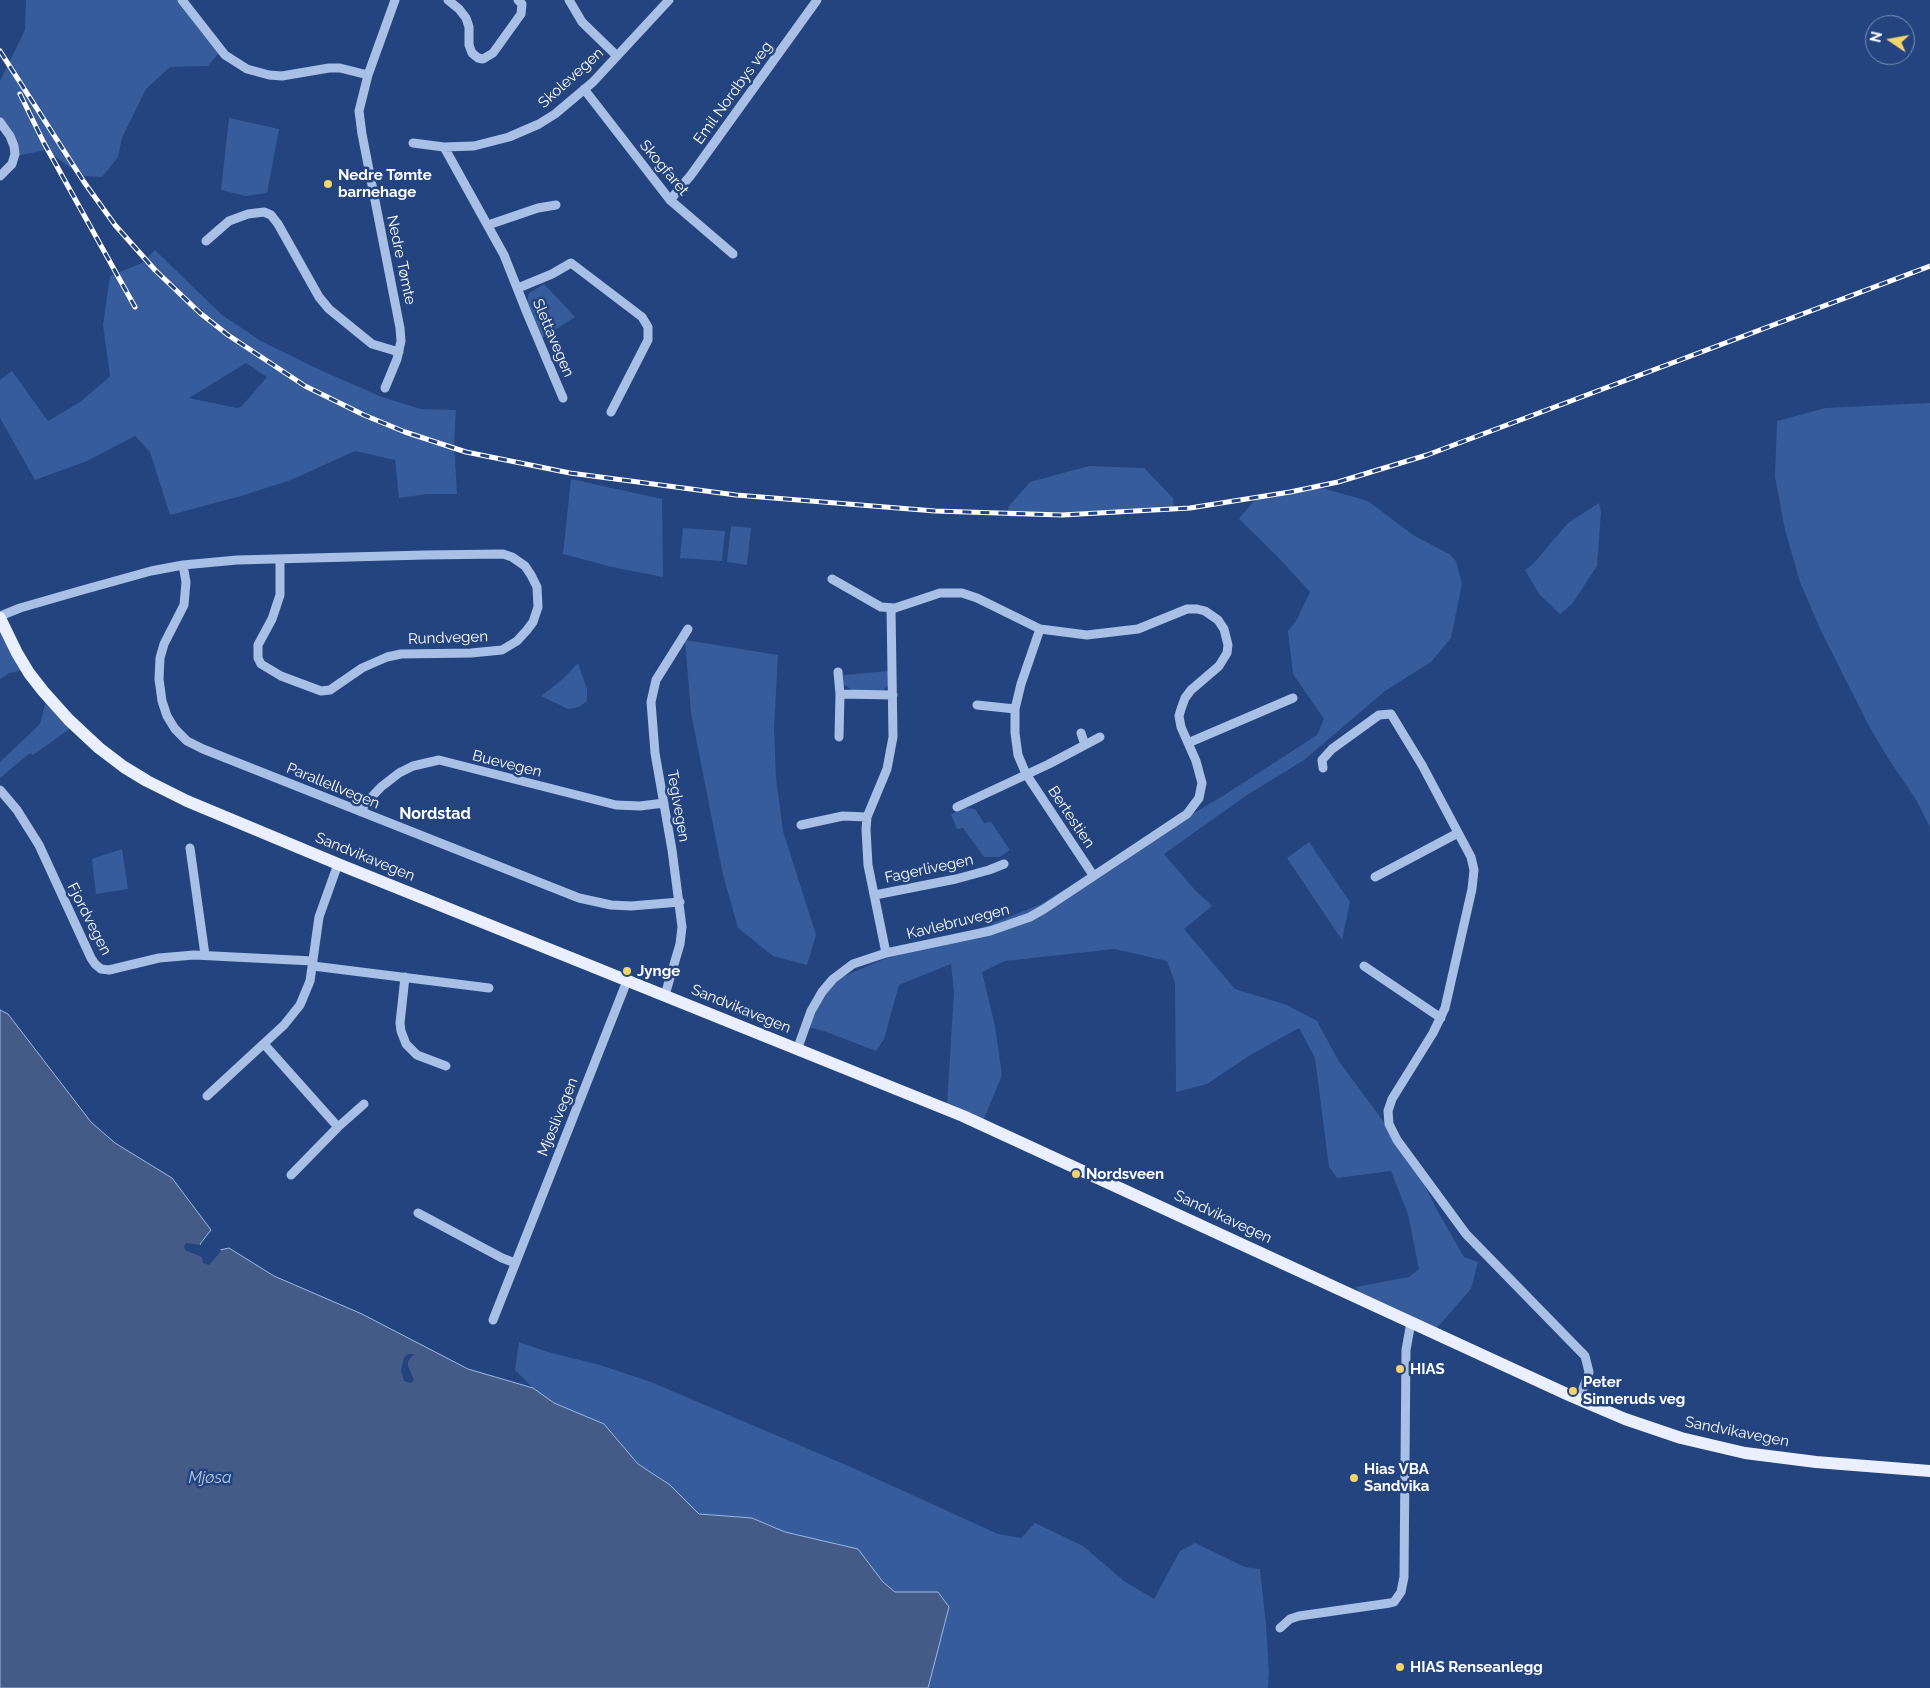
<!DOCTYPE html>
<html>
<head>
<meta charset="utf-8">
<style>
  body { margin:0 }
  #map { position:relative; width:1930px; height:1688px; overflow:hidden; background:#23447e; font-family:Raleway,sans-serif }
  canvas { display:block }
  .north { position:absolute; left:1865px; top:15px; width:50px; height:50px; box-sizing:border-box; background:#23447e; border:1px solid #7b8fb2; border-radius:50%; rotate:282deg; font-size:14px; font-weight:700; line-height:20px; text-align:center; color:#fff }
  .north::after { content:''; display:block; margin:auto; width:18px; height:22px; background:#f1d56b; clip-path:polygon(50% 0,100% 100%,50% 72%,0 100%) }
</style>
</head>
<body>
<div id="map">
<canvas width="1930" height="1688"></canvas>
<div class="north">N</div>
</div>
<script>
const ctx = document.querySelector('canvas').getContext('2d');
ctx.lineJoin = 'round';
function paint(path, color) {
  ctx.fillStyle = color;
  ctx.fill(path, 'evenodd');
}
function poly(rows) {
  const path = new Path2D();
  for (const r of rows) {
    path.moveTo(r[0], r[1]);
    for (let i = 2; i < r.length; i += 2) path.lineTo(r[i], r[i + 1]);
  }
  return path;
}
function trace(path, color, width, dash) {
  ctx.strokeStyle = color;
  ctx.lineWidth = width;
  ctx.lineCap = dash ? 'butt' : 'round';
  ctx.setLineDash(dash || []);
  ctx.stroke(path);
}
function label(font, color, halo, rows, align = 'center') {
  ctx.font = font + ' Raleway,sans-serif';
  ctx.lineWidth = 5;
  ctx.setLineDash([]);
  ctx.textBaseline = 'middle';
  ctx.strokeStyle = halo;
  ctx.fillStyle = color;
  for (const [text, x, y, turn = 0] of rows) {
    ctx.save();
    ctx.translate(x, y);
    ctx.rotate((+turn || 0) * Math.PI / 180);
    ctx.textAlign = isNaN(turn) ? turn : align;
    if (halo) ctx.strokeText(text, 0, 0);
    ctx.fillText(text, 0, 0);
    ctx.restore();
  }
}
paint(poly([
  [26,0,182,0,223,48,208,66,170,67,146,89,122,138,118,157,102,177,82,176,46,150,11,157,10,145,0,125,0,81,25,30],
  [229,118,279,129,267,193,245,196,221,190],
  [155,250,222,315,261,341,320,370,382,397,421,409,456,410,454,443,457,494,427,494,399,498,395,460,355,451,291,480,241,496,170,515,150,452,135,436,87,461,35,480,0,418,0,380,12,371,48,421,80,402,106,380,110,376,103,325,110,276,142,263],
  [246,363,267,377,241,407,237,408,189,398],
  [544,284,575,317,542,338,527,303,529,293],
  [1930,403,1930,827,1915,798,1888,758,1870,728,1822,633,1800,582,1785,530,1775,477,1777,421,1826,408],
  [1089,466,1144,468,1173,498,1174,509,1112,515,1010,517,1008,507,1030,482],
  [571,479,662,499,663,577,612,567,563,554],
  [1320,482,1322,488,1368,501,1413,535,1449,554,1456,561,1462,584,1451,638,1431,662,1385,691,1304,760,1247,795,1164,854,1194,889,1212,906,1184,929,1235,989,1287,1005,1317,1021,1338,1060,1412,1160,1437,1210,1464,1257,1478,1262,1471,1289,1437,1328,1363,1299,1356,1287,1409,1277,1419,1269,1408,1214,1391,1171,1337,1178,1329,1167,1315,1058,1299,1028,1252,1054,1207,1084,1176,1092,1175,983,1167,961,1115,949,1005,961,982,972,995,1026,1002,1075,983,1121,947,1104,954,992,951,964,899,985,884,1039,876,1051,824,1031,803,1026,824,985,884,959,937,945,1039,905,1226,794,1317,735,1324,719,1293,674,1288,631,1296,621,1310,592,1277,556,1239,519,1257,497,1316,486],
  [1599,503,1601,512,1597,566,1572,604,1560,614,1539,594,1525,570,1533,564,1568,523],
  [731,526,751,528,747,565,727,562],
  [683,528,725,531,722,561,680,558],
  [0,623,29,669,9,673,0,679],
  [685,640,778,655,774,728,776,778,783,831,816,935,807,965,773,956,738,928,723,875,691,713],
  [578,663,587,689,587,701,579,707,568,709,541,696,563,679],
  [888,671,889,684,885,689,878,692,853,690,844,685,843,675],
  [48,693,75,725,33,755,30,753,0,778,0,762,40,724],
  [966,808,975,809,984,823,991,822,1010,850,1000,857,984,857,963,828,957,829,951,814],
  [1309,842,1350,902,1342,940,1287,858],
  [122,849,128,889,96,894,92,859],
  [519,1342,548,1352,600,1365,651,1382,853,1468,998,1534,1021,1538,1035,1523,1083,1546,1124,1581,1154,1599,1180,1551,1195,1543,1245,1567,1260,1569,1266,1625,1269,1672,1268,1688,928,1688,949,1607,938,1592,895,1592,883,1582,858,1549,785,1532,752,1518,699,1514,670,1485,638,1464,604,1424,554,1403,533,1388,515,1370]
]), '#365c9c');
const water = poly([
  [0,1010,8,1014,91,1122,115,1143,172,1178,211,1230,200,1244,211,1252,229,1248,274,1276,362,1314,468,1369,533,1388,554,1403,604,1424,638,1464,670,1485,699,1514,752,1518,785,1532,858,1549,883,1582,895,1592,938,1592,949,1607,928,1688,0,1688,0,1010]
]);
paint(water, '#435b86');
trace(water, '#9cb9e7', 1);
paint(poly([
  [207,1240,204,1244,211,1249,219,1247,221,1251,209,1265,203,1263,202,1257,185,1250,184,1246,186,1243,200,1245],
  [408,1354,414,1354,408,1361,408,1366,414,1380,411,1383,404,1381,401,1370,404,1358]
]), '#23447e');
trace(poly([
  [182,0,225,55,247,69,269,75,282,76,329,68,340,68,368,75],
  [448,0,459,9,466,18,469,27,469,45,472,53,478,58,483,59,493,53,521,14,522,4,518,0],
  [569,0,582,22,617,56],
  [584,89,670,200,733,254],
  [0,122,10,136,14,146,15,154,12,164,0,176],
  [413,143,444,147,474,146,509,137,539,124,555,114,593,82,669,0],
  [444,147,504,255,527,313,563,398],
  [670,200,691,175,817,0],
  [488,225,538,208,556,205],
  [206,241,229,221,248,214,264,212,271,215,278,224,319,297,329,309,372,344,399,352],
  [518,288,552,274,571,263,642,317,648,327,648,340,611,412],
  [385,388,397,359,401,341,400,328,362,134,359,111,368,75,395,0],
  [183,565,186,582,184,605,164,644,160,658,159,679,162,701,167,716,175,729,187,741,203,749,579,898,611,905,631,906,680,902],
  [0,616,20,608,79,591,151,571,183,565,237,560,425,555,503,554,512,557,525,566,531,575,537,587,538,607,533,622,527,630,517,641,502,650,471,653,401,654,387,657,362,668,330,690,321,691,281,676,261,664,258,658,258,645,272,619,280,595,280,559],
  [1040,629,1021,684,1015,709,1015,733,1018,755,1026,774,1093,875],
  [838,672,840,694,839,737],
  [840,694,893,695],
  [977,705,1015,709],
  [1081,733,1085,745],
  [1188,743,1293,698],
  [1323,768,1322,760,1332,749,1379,715,1391,714,1422,765,1471,857,1474,870,1472,889,1445,1008,1433,1033,1392,1099,1388,1111,1389,1124,1397,1140,1466,1234,1585,1356,1589,1372,1579,1400],
  [0,790,17,810,39,845,91,958,95,964,101,969,109,970,159,958,194,955,313,961],
  [957,807,1049,764,1100,737],
  [361,812,365,804,381,787,399,773,413,766,439,760,616,805,640,806,664,803],
  [801,825,843,816,867,817],
  [190,848,205,955],
  [1375,877,1458,833],
  [875,895,956,879,989,870,1004,864],
  [886,953,868,865,866,829,867,817,887,769,893,737,891,608],
  [313,966,489,988],
  [1364,966,1441,1018],
  [405,977,400,1023,401,1031,406,1044,417,1055,446,1066],
  [665,995,680,944,682,927,672,850,655,753,651,702,656,680,688,629],
  [264,1044,338,1127],
  [797,1050,811,1011,822,992,833,979,853,964,886,953,990,931,1030,917,1044,909,1187,814,1199,798,1202,783,1196,761,1181,727,1179,716,1181,709,1185,698,1191,690,1219,666,1227,653,1228,645,1224,629,1218,620,1205,611,1197,609,1187,609,1138,629,1087,635,1040,629,977,598,962,593,940,593,895,608,881,607,832,579],
  [207,1096,284,1025,300,1005,310,981,319,917,338,864],
  [291,1175,338,1127,364,1104],
  [418,1213,502,1258,515,1263],
  [493,1320,627,981],
  [1280,1628,1290,1619,1299,1616,1390,1603,1394,1602,1401,1592,1404,1577,1406,1350,1411,1322]
]), '#a8bfe6', 9);
trace(poly([
  [0,618,17,653,29,673,43,691,69,720,99,748,124,767,147,781,187,801,338,864,963,1116,1571,1396,1625,1419,1681,1438,1745,1453,1816,1462,1930,1471]
]), '#e9effd', 12);
const rail = poly([
  [0,51,84,182,115,225,155,270,200,313,228,335,305,386,364,415,405,432,466,452,570,473,736,495,935,511,1062,515,1190,508,1290,492,1338,482,1427,455,1930,266],
  [20,94,44,143,135,307]
]);
trace(rail, '#fff', 5);
trace(rail, '#23447e', 3, [9]);
for (const [x, y, r, color] of [
  [328,184,5,"#f1d56b"],
  [627,971,5,"#f1d56b"],
  [1076,1174,5,"#f1d56b"],
  [1400,1369,5,"#f1d56b"],
  [1573,1391,5,"#f1d56b"],
  [1354,1478,5,"#f1d56b"],
  [1400,1667,5,"#f1d56b"]
]) {
  const dot = new Path2D();
  dot.arc(x, y, r, 0, 2 * Math.PI);
  ctx.fillStyle = color;
  ctx.fill(dot);
  trace(dot, '#23447e', 2);
}
label('15px', '#fff', '#23447e', [
  ["Skolevegen",571,78,-42],
  ["Emil Nordbys veg",733,93,-54],
  ["Skogfaret",664,168,50],
  ["Nedre Tømte",401,260,78],
  ["Slettavegen",553,338,67],
  ["Rundvegen",448,638,-2],
  ["Buevegen",507,764,14],
  ["Parallellvegen",333,786,22],
  ["Teglvegen",678,806,80],
  ["Bertestien",1071,817,56],
  ["Sandvikavegen",365,857,22],
  ["Fagerlivegen",929,869,-12],
  ["Fjordvegen",89,919,63],
  ["Kavlebruvegen",958,922,-14],
  ["Sandvikavegen",741,1009,22],
  ["Mjøslivegen",558,1117,-68],
  ["Sandvikavegen",1223,1217,25],
  ["Sandvikavegen",1737,1432,11]
]);
label('bold 15px', '#fff', '#23447e', [
  ["Nedre Tømte",338,175],
  ["barnehage",338,192],
  ["Jynge",637,971],
  ["Nordsveen",1086,1174],
  ["HIAS",1410,1369],
  ["Peter",1583,1382],
  ["Sinneruds veg",1583,1399],
  ["Hias VBA",1364,1469],
  ["Sandvika",1364,1486],
  ["HIAS Renseanlegg",1410,1667]
], 'left');
label('bold 16px', '#fff', '#23447e', [
  ["Nordstad",435,814]
]);
label('italic 16px', '#b3c9ee', '#23447e', [
  ["Mjøsa",210,1478]
]);
</script>
</body>
</html>
